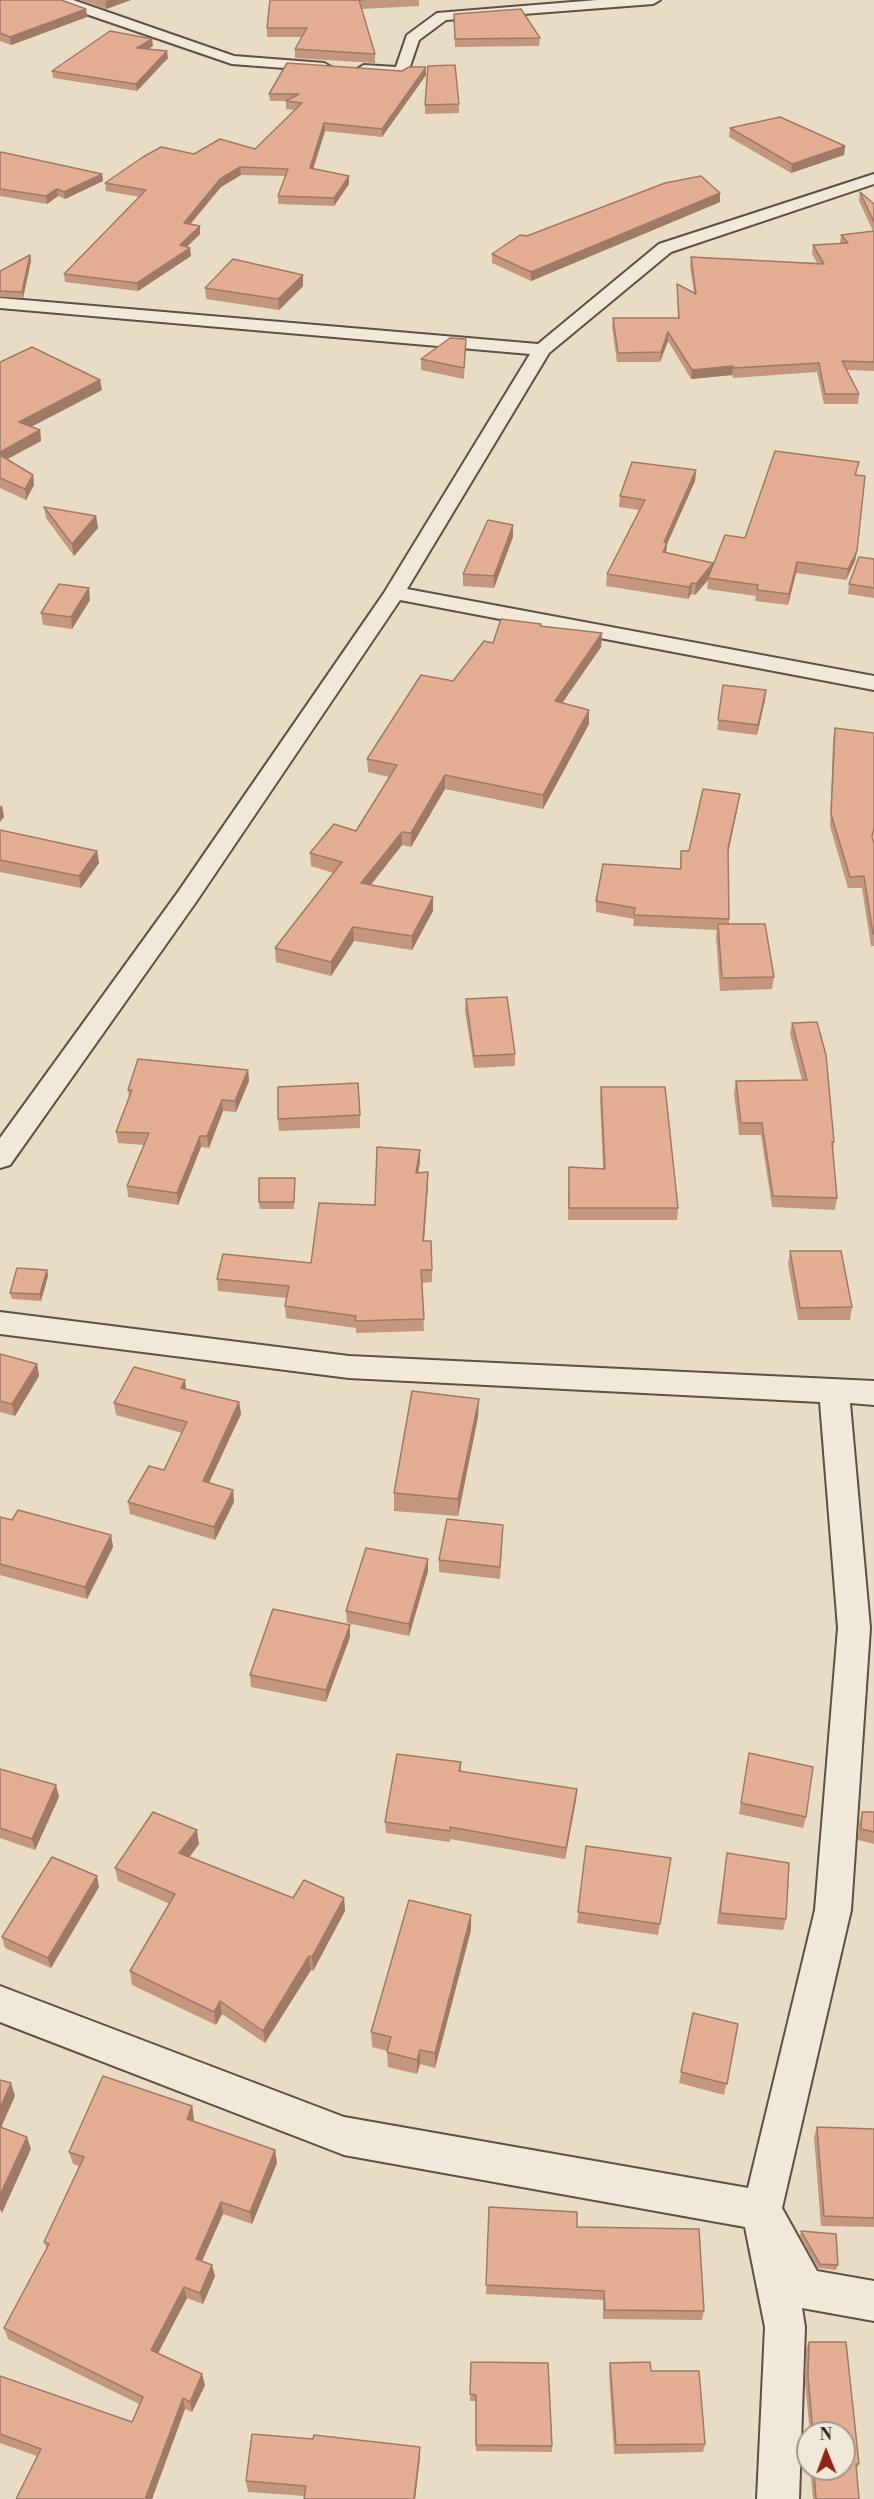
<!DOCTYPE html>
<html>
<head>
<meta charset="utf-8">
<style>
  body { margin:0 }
  #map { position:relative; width:874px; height:2499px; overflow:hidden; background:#e9dcc4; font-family:"Libre Bodoni",serif }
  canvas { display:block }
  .north { position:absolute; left:796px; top:2421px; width:60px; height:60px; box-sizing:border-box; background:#f1e8d9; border:2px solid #a2998d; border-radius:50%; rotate:359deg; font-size:16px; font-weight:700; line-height:24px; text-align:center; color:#2c231a }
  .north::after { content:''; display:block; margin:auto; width:21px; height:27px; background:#8f2418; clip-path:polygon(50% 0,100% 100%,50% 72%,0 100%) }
</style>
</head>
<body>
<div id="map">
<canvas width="874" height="2499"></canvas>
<div class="north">N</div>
</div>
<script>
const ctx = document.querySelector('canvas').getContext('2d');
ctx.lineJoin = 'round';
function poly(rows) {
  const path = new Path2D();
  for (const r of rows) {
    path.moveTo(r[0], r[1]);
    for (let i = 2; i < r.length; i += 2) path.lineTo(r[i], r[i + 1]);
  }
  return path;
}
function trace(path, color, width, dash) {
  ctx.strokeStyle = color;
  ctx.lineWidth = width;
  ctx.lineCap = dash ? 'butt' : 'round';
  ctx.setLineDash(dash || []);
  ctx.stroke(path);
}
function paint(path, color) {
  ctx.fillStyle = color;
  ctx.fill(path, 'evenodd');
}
const minor = poly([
  [52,0,73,0,234,56,324,63,331,67,324,71,232,64,54,3,52,0],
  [597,0,660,0,653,4,446,20,419,40,407,75,364,73,357,69,364,65,396,67,407,35,437,13,597,0],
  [874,174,874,184,671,252,549,353,407,589,874,676,874,690,400,600,196,902,10,1165,0,1168,0,1138,178,892,384,593,530,354,0,308,0,298,538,344,659,244,874,174],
  [0,1312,349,1356,874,1381,874,1405,850,1403,870,1628,851,1910,782,2208,817,2271,874,2281,874,2321,802,2308,805,2327,799,2499,757,2499,765,2327,745,2227,344,2155,0,2022,0,1986,344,2117,748,2188,815,1910,838,1628,820,1402,349,1378,0,1334,0,1312]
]);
trace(minor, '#5b5144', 4);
paint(minor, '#f1e8d9');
paint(poly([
  [0,0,86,9,87,17,11,45,0,41],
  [80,0,131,0,106,9],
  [270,0,419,0,419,6,361,9,375,54,375,63,295,58,295,49,301,37,267,37,267,28],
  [454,14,540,38,539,46,455,47],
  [153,46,147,49,168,58,137,91,53,78,52,71],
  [426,75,382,137,325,131,313,169,349,176,349,184,334,206,278,204,278,196,285,176,241,175,221,187,190,225,200,234,187,247,191,256,138,291,65,282,64,274,140,197,106,191,105,183,194,154,255,149,295,110,286,109,286,101,270,101,269,94],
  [459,104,459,113,425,114,425,105],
  [730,128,845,146,844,155,791,173,729,137],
  [0,155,102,174,103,181,65,199,58,196,47,204,0,196],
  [860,192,874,204,874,371,847,370,859,394,858,404,824,404,817,372,733,378,732,375,691,379,668,341,660,362,617,362,612,327,613,318,678,318,677,293,677,284,694,293,690,266,691,257,817,263,812,254,813,245,840,244,841,235,873,231,859,201],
  [720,202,531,281,492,263,492,254,527,236],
  [30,255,31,261,23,298,0,297,0,271],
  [303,286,279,310,206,299,205,288],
  [466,339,464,379,421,370,421,359],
  [0,362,102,390,31,427,40,430,41,441,7,459,33,475,34,485,26,500,0,488],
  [696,470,695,481,667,544,666,552,713,563,745,538,857,473,857,551,855,561,846,580,796,573,788,605,755,601,756,596,707,589,708,580,695,595,691,594,688,599,606,586,607,574,639,510,619,507,620,496],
  [44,507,96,516,98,528,74,556,46,518],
  [513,525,513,537,494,588,463,586,463,574],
  [874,559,874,598,848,594,849,584],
  [90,600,72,629,43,625,41,613],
  [541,624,541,626,602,633,601,647,562,703,589,724,543,809,445,789,411,847,402,845,371,885,433,911,412,950,354,941,331,976,276,962,275,948,333,873,311,866,310,853,356,831,389,777,368,772,367,759,453,681,493,643],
  [723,685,765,700,757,735,717,730],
  [835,728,874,733,874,831,872,839,874,844,874,946,871,946,862,888,848,888,830,826,833,740],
  [738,805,728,853,729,924,774,977,772,989,720,991,716,936,717,930,633,926,634,919,596,912,596,901,680,869,681,851,689,851],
  [0,830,97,851,99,863,81,888,0,872],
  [466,999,515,1054,515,1066,474,1068,465,1011],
  [792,1023,834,1142,833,1151,837,1198,835,1210,772,1207,761,1135,739,1135,734,1093,736,1081,802,1080,790,1034],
  [248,1070,249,1081,236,1112,223,1111,209,1148,201,1147,178,1205,128,1197,127,1186,144,1145,118,1143,116,1132,129,1097,128,1090],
  [601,1087,678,1208,677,1220,568,1220,569,1167,603,1169,600,1099],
  [360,1115,360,1128,279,1131,278,1119],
  [420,1162,418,1173,428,1172,428,1185,424,1241,432,1270,432,1282,422,1283,424,1331,356,1333,356,1328,286,1318,285,1306,286,1298,218,1291,217,1279,311,1263,375,1205],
  [295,1184,294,1209,260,1209,259,1202],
  [790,1251,852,1307,850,1320,798,1320,788,1264],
  [47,1270,48,1276,41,1301,12,1299,10,1293],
  [0,1354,37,1364,39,1376,15,1416,0,1412],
  [185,1380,186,1389,239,1402,241,1414,209,1483,233,1490,234,1502,215,1540,130,1514,128,1502,164,1470,182,1433,116,1415,114,1403],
  [478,1417,458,1516,394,1511,394,1493],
  [0,1517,12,1520,111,1535,113,1547,87,1599,0,1575],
  [503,1525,500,1579,439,1572,439,1560],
  [428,1571,409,1636,347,1623,346,1611],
  [350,1625,350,1637,326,1702,251,1687,250,1675],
  [749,1753,806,1817,803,1828,739,1814],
  [461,1762,461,1771,576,1800,565,1859,450,1839,450,1842,386,1833,385,1822],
  [0,1769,56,1785,59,1797,35,1850,0,1838],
  [862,1812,874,1812,874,1844,858,1840,859,1824],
  [199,1844,189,1857,293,1898,344,1898,345,1911,313,1971,311,1970,265,2043,222,2014,216,2025,132,1985,130,1971,170,1904,118,1881,115,1868],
  [586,1846,671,1858,658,1935,577,1923],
  [727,1853,786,1919,783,1930,717,1924],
  [99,1887,51,1968,5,1948,2,1937],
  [471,1915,471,1930,435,2068,420,2064,417,2074,388,2067,387,2051,372,2047,371,2032],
  [693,2013,738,2024,724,2095,679,2083],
  [192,2106,194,2119,193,2121,275,2150,277,2163,252,2224,223,2214,202,2261,215,2276,203,2304,187,2298,158,2353,205,2385,192,2412,185,2409,152,2499,16,2499,37,2456,0,2443,0,2376,132,2422,139,2404,8,2339,4,2328,47,2249,44,2242,79,2166,73,2164,69,2152],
  [817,2127,874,2129,874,2227,821,2226,814,2137],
  [489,2207,704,2311,702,2320,603,2319,603,2300,486,2294],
  [801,2231,838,2265,836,2270,818,2268,800,2236],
  [809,2342,859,2464,856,2470,859,2499,813,2499,811,2478,813,2474,813,2469,844,2469,844,2433,810,2433,805,2383,806,2349],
  [471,2362,552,2446,552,2452,476,2451,476,2401,470,2401],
  [610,2363,651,2371,705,2444,703,2452,614,2454,609,2372],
  [420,2447,420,2457,415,2499,305,2499,305,2496,248,2492,246,2481]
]), '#c3967d');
paint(poly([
  [109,0,131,0,106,9,106,1],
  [86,9,87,17,11,45,10,37],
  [152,39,153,46,138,55,137,48],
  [167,51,168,58,137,91,136,84],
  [426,67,426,75,382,137,382,129],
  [324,123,325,131,311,176,310,168],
  [845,146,844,155,791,173,792,164],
  [240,167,241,175,221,187,184,231,184,223,220,179],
  [102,174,103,181,65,199,64,192],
  [349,176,349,184,334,206,334,198],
  [57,189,58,196,47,204,46,196],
  [720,193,720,202,531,281,531,272],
  [200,226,200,234,180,253,180,245],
  [190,248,191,256,138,291,137,283],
  [30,255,31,261,23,298,22,292],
  [303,275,303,286,279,310,278,299],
  [668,332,668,341,660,362,661,352],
  [733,366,732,375,691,379,692,370],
  [100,380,102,390,21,432,19,422],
  [40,430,41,441,0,463,0,452],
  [696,470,695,481,667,544,666,554,662,563,664,542],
  [33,475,34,485,26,500,25,489],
  [96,516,98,528,74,556,72,544],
  [513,525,513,537,494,588,494,576],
  [857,551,855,561,846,580,848,569],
  [797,562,796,573,788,605,789,594],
  [713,563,712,574,708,578,708,580,695,595,696,584],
  [692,583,691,594,688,599,689,587],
  [89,588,90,600,72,629,71,617],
  [602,633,601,647,554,715,555,701],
  [766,690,765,700,757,735,758,725],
  [589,710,589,724,543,809,543,795],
  [445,775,445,789,411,847,411,833],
  [740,794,738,805,727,859,728,848],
  [2,805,4,817,0,822,0,807],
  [402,832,402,845,361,897,361,883],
  [97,851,99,863,81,888,79,876],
  [433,897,433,911,412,950,412,936],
  [353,927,354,941,331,976,331,962],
  [248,1070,249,1081,236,1112,235,1101],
  [222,1100,223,1111,209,1148,207,1136],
  [200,1136,201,1147,178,1205,177,1193],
  [420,1150,420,1162,416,1185,416,1173],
  [428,1172,428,1185,423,1253,423,1241],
  [47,1270,48,1276,41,1301,40,1294],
  [37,1364,39,1376,15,1416,12,1404],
  [185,1380,186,1392,181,1388],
  [479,1399,478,1417,458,1516,458,1499],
  [239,1402,241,1414,204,1493,203,1481],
  [233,1490,234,1502,215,1540,214,1527],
  [111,1535,113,1547,87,1599,85,1587],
  [428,1559,428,1571,409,1636,409,1624],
  [350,1625,350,1637,326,1702,326,1690],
  [56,1785,59,1797,35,1850,32,1839],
  [577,1789,576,1800,565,1859,566,1848],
  [197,1830,199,1844,182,1867,179,1853],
  [97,1876,99,1887,51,1968,48,1958],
  [344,1898,345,1911,313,1971,312,1957],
  [471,1915,471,1930,435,2068,435,2053],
  [309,1956,311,1970,265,2043,263,2031],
  [220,2001,222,2014,216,2025,214,2012],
  [420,2050,420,2064,417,2074,417,2060],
  [11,2083,15,2096,0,2130,0,2108],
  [192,2106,194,2119,189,2131,187,2119],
  [27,2137,31,2149,2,2213,0,2209,0,2195],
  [275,2150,277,2163,252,2224,250,2212],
  [221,2202,223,2214,198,2270,196,2259],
  [212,2265,215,2276,203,2304,200,2293],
  [184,2287,187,2298,154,2361,151,2350],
  [202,2374,205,2385,192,2412,190,2402],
  [183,2398,185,2409,152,2499,145,2499],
  [420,2447,420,2457,415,2499,414,2499]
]), '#9f7a66');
const building = poly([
  [0,0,61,0,86,9,10,37,0,33,0,0],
  [270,0,364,0,359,0,375,54,295,49,307,28,267,28,270,0],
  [521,9,540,38,455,39,454,14,521,9],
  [110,31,152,39,137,48,167,51,136,84,52,71,110,31],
  [287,63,402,71,409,67,426,67,382,129,324,123,310,168,349,176,334,198,278,196,288,169,240,167,220,179,184,223,200,226,180,245,190,248,137,283,64,274,146,190,105,183,143,157,161,147,194,154,220,139,255,149,302,103,286,101,299,94,269,94,287,63],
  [455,65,459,104,425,105,428,66,455,65],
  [780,117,845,146,792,164,730,128,780,117],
  [1,152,102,174,64,192,57,189,46,196,0,189,0,155,1,152],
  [701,176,720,193,531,272,492,254,520,235,527,236,665,183,701,176],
  [860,192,874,204,874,222,860,192],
  [874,231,874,362,842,361,859,394,825,394,819,363,734,368,733,366,692,370,668,332,661,352,618,353,613,318,679,318,677,284,696,294,691,257,824,264,813,245,848,243,841,235,874,231],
  [30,255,22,292,0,291,0,271,30,255],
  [233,259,303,275,278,299,205,288,233,259],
  [450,338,466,339,464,368,421,359,450,338],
  [32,347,100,380,19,422,40,430,0,452,0,362,32,347],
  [775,451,859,462,855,475,865,476,857,551,848,569,797,562,789,594,757,590,758,585,708,578,725,535,745,538,775,451],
  [0,455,33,475,25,489,0,478,0,455],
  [632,462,696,470,664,542,667,543,663,552,713,563,696,584,692,583,689,587,607,574,645,500,620,496,632,462],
  [44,507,96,516,72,544,44,507],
  [488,520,513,525,494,576,463,574,488,520],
  [859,557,874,559,874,588,849,584,859,557],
  [59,584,89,588,71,617,41,613,59,584],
  [501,619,541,624,540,626,602,633,555,701,589,710,543,795,445,775,411,833,402,832,361,883,433,897,412,936,353,927,331,962,275,948,342,862,310,853,334,824,356,831,397,765,367,759,421,675,453,681,484,641,493,643,501,619],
  [723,685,766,690,758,725,718,720,723,685],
  [835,728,874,733,874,828,872,837,874,844,874,934,873,934,864,876,850,877,831,814,835,728],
  [703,789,740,794,728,848,729,919,634,915,635,908,596,901,603,864,681,869,681,851,689,851,703,789],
  [0,830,97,851,79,876,0,860,0,830],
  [718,924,765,924,774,977,722,978,718,924],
  [507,997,515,1054,474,1056,466,999,507,997],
  [817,1022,826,1055,834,1142,832,1142,837,1198,773,1196,762,1123,741,1123,736,1081,807,1080,792,1023,817,1022],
  [138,1059,248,1070,235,1101,222,1100,207,1136,200,1136,177,1193,127,1186,149,1133,116,1132,132,1090,128,1090,138,1059],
  [358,1083,360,1115,278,1119,278,1087,358,1083],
  [601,1087,665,1087,678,1208,569,1208,569,1167,605,1169,601,1087],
  [377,1147,420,1150,416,1173,428,1172,423,1241,431,1241,432,1270,421,1270,424,1319,355,1321,356,1316,285,1306,289,1286,217,1279,223,1254,311,1263,319,1203,375,1205,377,1147],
  [259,1178,295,1178,294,1202,259,1202,259,1178],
  [790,1251,841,1251,852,1307,800,1308,790,1251],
  [17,1268,47,1270,40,1294,10,1293,17,1268],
  [0,1354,37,1364,12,1404,0,1401,0,1354],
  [134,1367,185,1380,181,1388,239,1402,203,1481,233,1490,214,1527,128,1502,149,1466,164,1470,187,1422,114,1403,134,1367],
  [412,1391,479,1399,458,1499,394,1493,412,1391],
  [18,1510,111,1535,85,1587,0,1564,0,1517,12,1520,18,1510],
  [447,1519,503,1525,500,1567,439,1560,447,1519],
  [366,1548,428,1559,409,1624,346,1611,366,1548],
  [273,1609,350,1625,326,1690,250,1675,273,1609],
  [749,1753,813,1767,806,1817,741,1803,749,1753],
  [397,1754,461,1762,459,1771,577,1789,566,1848,450,1827,450,1831,385,1822,397,1754],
  [0,1769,56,1785,32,1839,0,1828,0,1769],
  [153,1812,197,1830,179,1853,293,1898,304,1880,344,1898,312,1957,309,1956,263,2031,220,2001,214,2012,130,1971,175,1894,115,1868,153,1812],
  [862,1812,874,1812,874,1832,861,1829,862,1812],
  [586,1846,671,1858,660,1924,578,1912,586,1846],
  [727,1853,789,1863,786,1919,720,1913,727,1853],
  [52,1857,97,1876,48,1958,2,1937,52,1857],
  [409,1900,471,1915,435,2053,420,2050,417,2060,387,2052,391,2037,371,2032,409,1900],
  [693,2013,738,2024,727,2084,681,2072,693,2013],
  [103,2076,192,2106,187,2119,275,2150,250,2212,221,2202,196,2259,212,2265,200,2293,184,2287,151,2350,202,2374,190,2402,183,2398,145,2499,16,2499,41,2449,0,2434,0,2376,132,2422,143,2397,4,2328,49,2244,44,2242,84,2157,69,2152,103,2076],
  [0,2080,11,2083,0,2108,0,2080],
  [0,2127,27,2137,0,2195,0,2127],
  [817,2127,874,2129,874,2218,824,2216,817,2127],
  [489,2207,577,2212,577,2227,699,2229,704,2311,605,2310,604,2291,486,2285,489,2207],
  [801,2231,836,2234,838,2265,820,2264,801,2231],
  [809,2342,846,2342,859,2464,856,2464,859,2499,816,2499,814,2471,816,2471,816,2469,844,2469,844,2433,813,2433,808,2376,809,2342],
  [471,2362,548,2363,552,2446,476,2445,476,2395,470,2394,471,2362],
  [650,2362,651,2371,699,2371,705,2444,616,2445,610,2363,650,2362],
  [252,2434,313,2439,314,2435,420,2447,414,2499,304,2499,306,2486,246,2481,252,2434]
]);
paint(building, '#e3ae91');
trace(building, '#9f7a66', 1.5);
</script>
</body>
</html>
